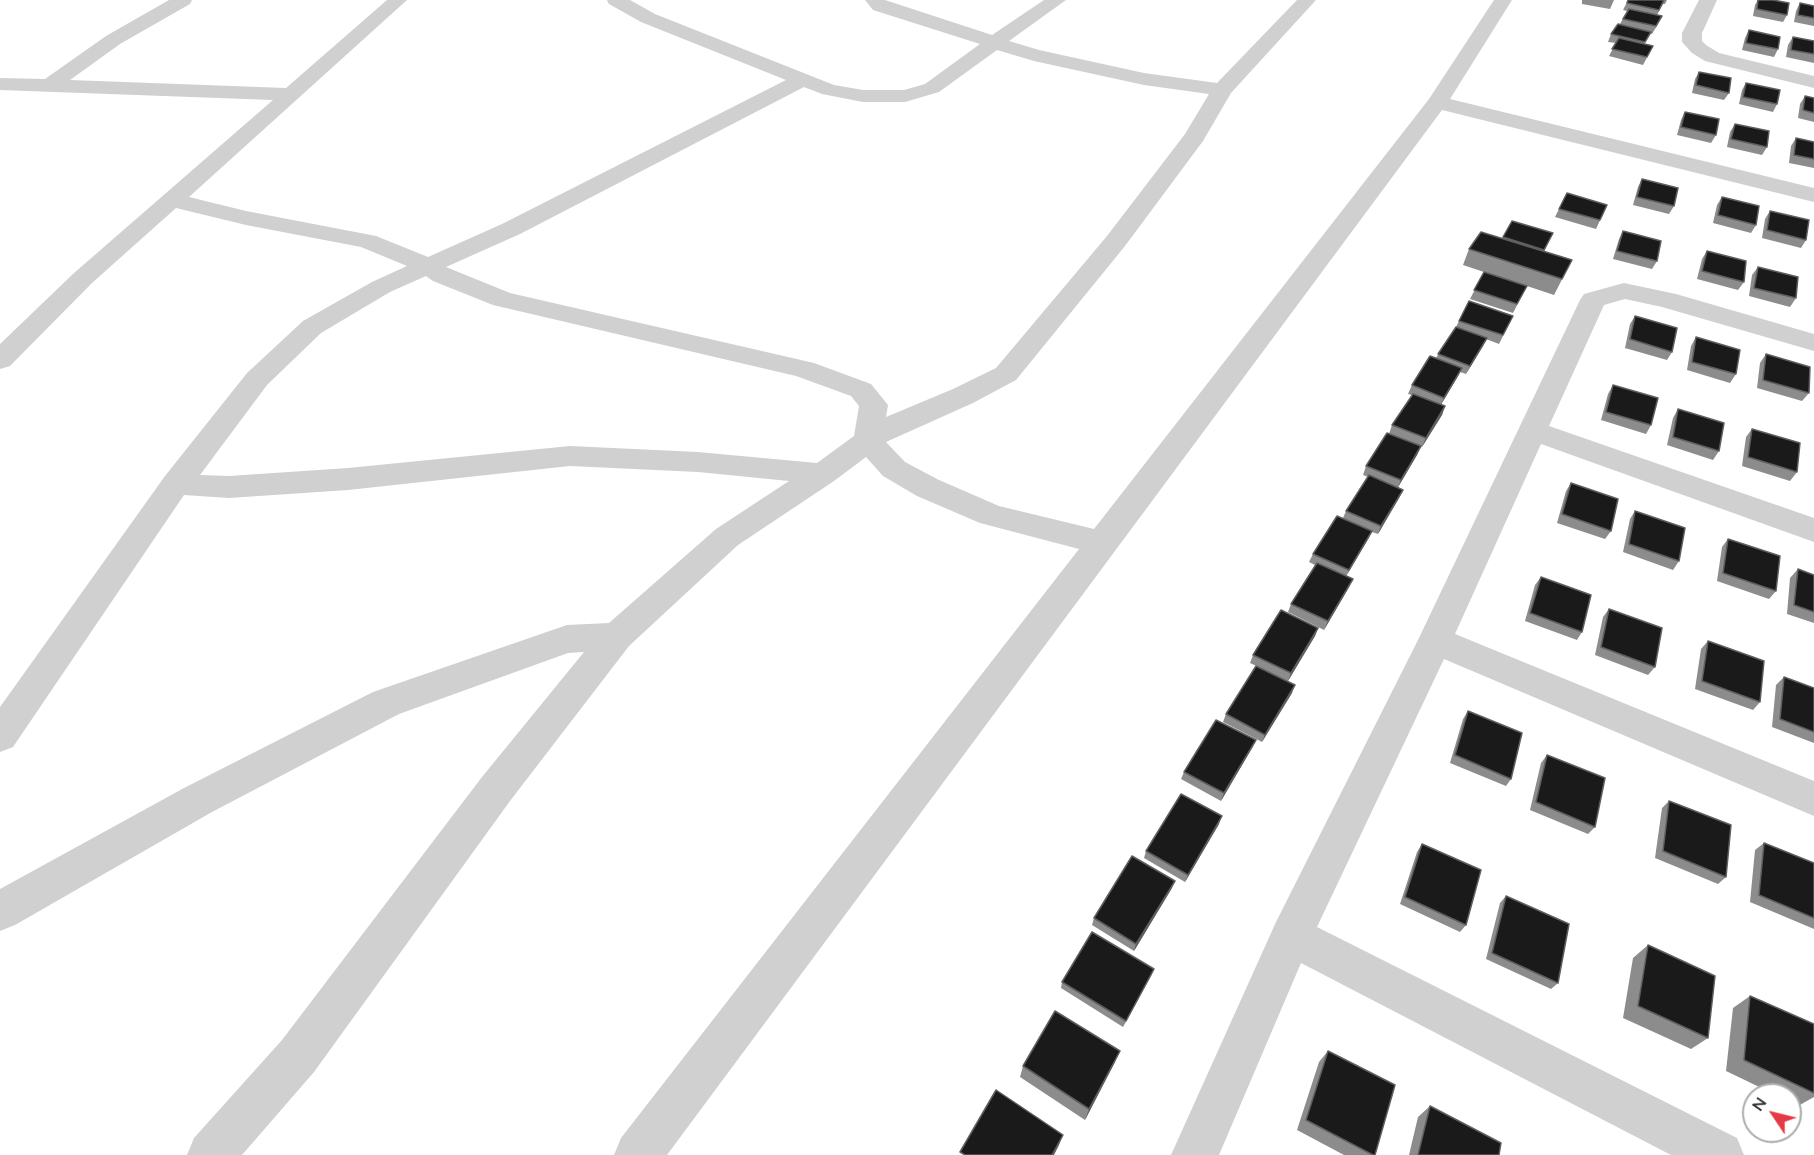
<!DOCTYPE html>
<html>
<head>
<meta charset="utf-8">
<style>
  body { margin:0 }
  #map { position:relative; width:1814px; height:1155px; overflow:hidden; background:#fff; font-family:Lato,sans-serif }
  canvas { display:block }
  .north { position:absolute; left:1742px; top:1083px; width:60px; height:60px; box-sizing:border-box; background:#fff; border:2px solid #adadad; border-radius:50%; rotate:305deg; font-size:16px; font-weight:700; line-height:24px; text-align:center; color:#333 }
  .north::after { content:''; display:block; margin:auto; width:21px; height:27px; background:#e63946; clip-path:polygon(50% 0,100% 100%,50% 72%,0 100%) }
</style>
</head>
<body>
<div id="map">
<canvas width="1814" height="1155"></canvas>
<div class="north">N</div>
</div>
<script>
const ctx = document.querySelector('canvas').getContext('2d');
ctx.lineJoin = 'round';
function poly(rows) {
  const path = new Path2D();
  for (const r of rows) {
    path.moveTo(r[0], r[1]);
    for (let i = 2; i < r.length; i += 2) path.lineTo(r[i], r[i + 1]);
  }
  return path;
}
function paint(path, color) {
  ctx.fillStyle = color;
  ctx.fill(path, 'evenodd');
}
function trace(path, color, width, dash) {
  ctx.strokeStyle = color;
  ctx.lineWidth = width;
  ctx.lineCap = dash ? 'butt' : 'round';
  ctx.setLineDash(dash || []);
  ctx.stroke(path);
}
paint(poly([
  [169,0,192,0,190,4,120,44,70,80,286,88,387,0,407,0,189,197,246,211,376,236,428,257,502,224,786,80,641,22,609,4,607,0,630,0,655,14,834,85,863,90,904,90,925,84,980,44,873,10,865,0,885,0,992,35,1044,0,1066,0,1009,41,1039,50,1144,73,1217,83,1297,0,1316,0,1231,93,1203,141,1125,246,1016,380,973,403,886,442,905,462,939,480,999,506,1094,529,1429,99,1494,0,1512,0,1450,99,1814,188,1814,202,1442,110,667,1155,614,1155,621,1138,1079,549,980,523,917,496,883,476,866,457,834,481,738,545,629,646,510,801,314,1072,242,1155,187,1155,194,1138,282,1040,482,777,584,652,568,653,399,714,212,812,15,925,0,931,0,889,184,788,373,692,567,625,609,623,716,529,789,481,698,472,570,466,348,490,229,498,184,495,13,747,0,752,0,707,165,476,247,373,303,321,372,282,407,266,361,247,246,225,176,208,92,283,10,366,0,369,0,344,74,273,273,100,0,90,0,78,45,79,106,36,169,0],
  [997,50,1034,61,1144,85,1209,94,1185,134,1107,236,996,368,953,389,886,417,888,405,871,384,814,363,510,293,446,267,520,234,804,87,822,94,863,102,905,102,939,92,997,50],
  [426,276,433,281,493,305,796,376,851,396,859,406,854,436,817,463,698,452,570,446,348,468,229,476,200,475,267,385,321,333,390,292,426,276],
  [1699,0,1717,0,1702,33,1702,41,1706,45,1719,53,1814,76,1814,88,1705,61,1692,53,1682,42,1682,33,1699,0],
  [1624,283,1676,294,1814,334,1814,351,1662,307,1625,299,1604,305,1549,426,1814,518,1814,542,1541,444,1455,634,1814,781,1814,816,1444,659,1317,927,1737,1138,1744,1155,1671,1155,1301,963,1219,1155,1171,1155,1276,922,1418,640,1580,300,1584,294,1624,283]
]), '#d0d0d0');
paint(poly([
  [1582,0,1614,0,1610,9,1582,4],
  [1628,0,1667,0,1665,4,1663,4,1657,15,1658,24,1652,34,1650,33,1644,44,1653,46,1643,65,1609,56,1616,43,1608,42,1611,34,1620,24,1627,11,1623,10],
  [1758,0,1773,0,1787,15,1783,22,1753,16,1755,5],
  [1800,3,1814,6,1814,26,1794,22,1796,11],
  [1749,30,1778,49,1774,57,1742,50,1745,38],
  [1793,37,1814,41,1814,63,1786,57,1788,45],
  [1699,72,1729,93,1724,100,1692,93,1695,79],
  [1746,83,1777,104,1773,112,1739,104,1742,90],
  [1805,96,1814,98,1814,122,1798,118,1800,104],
  [1685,112,1716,135,1711,143,1677,135,1681,120],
  [1735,124,1767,147,1762,155,1727,147,1730,132],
  [1796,138,1814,142,1814,168,1789,163,1791,146],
  [1642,179,1674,206,1669,214,1633,205,1638,187],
  [1567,193,1607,205,1596,229,1555,217],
  [1722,197,1756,225,1751,233,1713,223,1717,205],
  [1770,211,1806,240,1801,248,1762,238,1765,219],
  [1512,221,1553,233,1544,252,1572,260,1554,295,1527,286,1513,313,1470,299,1484,272,1463,265,1469,249,1502,239],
  [1623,231,1657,261,1652,269,1613,259,1619,239],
  [1707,251,1744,282,1738,290,1697,279,1702,259],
  [1758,267,1796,298,1790,307,1749,296,1752,275],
  [1513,316,1499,344,1486,339,1466,374,1460,372,1441,405,1445,406,1442,415,1422,447,1421,446,1417,455,1398,487,1403,490,1399,498,1378,534,1372,532,1368,539,1346,576,1349,587,1324,630,1288,612,1291,604,1315,565,1309,562,1313,554,1343,518,1346,511,1368,477,1363,475,1366,466,1389,434,1392,425,1412,395,1408,394,1412,385,1436,358,1456,327,1459,321],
  [1635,316,1672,352,1667,360,1625,348,1630,324],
  [1696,337,1736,374,1730,383,1687,370,1691,346],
  [1766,354,1809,393,1802,401,1757,388,1760,363],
  [1613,385,1651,425,1646,434,1601,420,1608,394],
  [1678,409,1719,451,1713,460,1667,445,1673,418],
  [1752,429,1797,472,1790,481,1742,466,1746,437],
  [1571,483,1611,531,1605,539,1557,523,1566,491],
  [1635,511,1679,561,1673,570,1623,552,1630,519],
  [1728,539,1776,591,1769,599,1717,581,1722,547],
  [1798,569,1814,575,1814,623,1787,614,1790,578],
  [1541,577,1582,632,1577,640,1525,621,1535,585],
  [1609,609,1655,667,1648,675,1595,655,1603,617],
  [1318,628,1315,636,1288,681,1250,663,1253,655],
  [1708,641,1760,702,1753,710,1695,689,1701,649],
  [1784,677,1814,688,1814,743,1772,727,1776,685],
  [1292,693,1262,742,1223,722,1226,714],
  [1468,711,1511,779,1506,786,1450,763,1463,719],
  [1256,740,1252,748,1221,801,1181,779,1184,772],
  [1547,755,1595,827,1588,834,1530,810,1541,763],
  [1669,801,1726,877,1718,884,1655,858,1662,808],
  [1219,824,1185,882,1144,858,1146,851],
  [1764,843,1814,863,1814,929,1750,902,1755,850],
  [1422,844,1466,925,1460,932,1400,904,1417,852],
  [1172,888,1134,951,1092,925,1094,918],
  [1506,896,1558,983,1551,989,1486,959,1500,903],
  [1648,945,1708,1038,1691,1049,1623,1018,1633,958],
  [1154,969,1123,1027,1061,988,1062,982],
  [1750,996,1814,1024,1814,1097,1798,1106,1790,1102,1790,1095,1776,1095,1726,1071,1733,1008],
  [1328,1051,1375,1155,1344,1155,1297,1130,1319,1062],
  [1115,1062,1085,1120,1020,1077,1023,1066],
  [1430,1106,1499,1155,1409,1155,1418,1117]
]), '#8c8c8c');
paint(poly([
  [1487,338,1483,346,1466,374,1470,366],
  [1462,368,1458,376,1440,406,1444,398],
  [1445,406,1442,415,1422,447,1426,438],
  [1421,446,1417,455,1397,489,1401,480],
  [1403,490,1399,498,1378,534,1381,526],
  [1372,531,1368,539,1345,578,1349,570],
  [1353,579,1349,587,1324,630,1328,621],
  [1318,628,1315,636,1288,681,1291,673],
  [1295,685,1292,693,1262,742,1265,735],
  [1256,740,1252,748,1221,801,1224,793],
  [1222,816,1219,824,1185,882,1188,875],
  [1175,881,1172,888,1134,951,1136,944],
  [1154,969,1151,976,1123,1027,1126,1021],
  [1120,1051,1115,1062,1085,1120,1089,1109],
  [1063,1135,1059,1145,1054,1155,1052,1155]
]), '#5f5f5f');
const building = poly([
  [1628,0,1664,0,1659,10,1627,3,1628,0],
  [1758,0,1773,0,1789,3,1787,15,1757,9,1758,0],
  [1800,3,1814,6,1814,18,1798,15,1800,3],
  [1629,9,1662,16,1656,26,1623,19,1629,9],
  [1618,24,1651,32,1645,42,1611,34,1618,24],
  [1749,30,1780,37,1778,49,1746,43,1749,30],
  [1793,37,1814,41,1814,54,1791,50,1793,37],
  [1619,38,1653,46,1647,57,1612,49,1619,38],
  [1699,72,1731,78,1729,93,1696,85,1699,72],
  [1746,83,1780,90,1777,104,1743,97,1746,83],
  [1805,96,1814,98,1814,113,1803,110,1805,96],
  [1685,112,1719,119,1716,135,1681,127,1685,112],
  [1735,124,1769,131,1767,147,1731,139,1735,124],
  [1796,138,1814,142,1814,159,1794,155,1796,138],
  [1642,179,1678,188,1674,206,1637,197,1642,179],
  [1567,193,1607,205,1600,220,1559,209,1567,193],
  [1722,197,1759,206,1756,225,1718,215,1722,197],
  [1770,211,1809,220,1806,240,1767,230,1770,211],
  [1512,221,1553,233,1544,250,1503,237,1512,221],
  [1623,231,1661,241,1657,261,1617,251,1623,231],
  [1481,232,1572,260,1562,279,1469,249,1481,232],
  [1707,251,1746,261,1744,282,1702,271,1707,251],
  [1758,267,1798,277,1796,298,1754,288,1758,267],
  [1484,272,1527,286,1517,304,1474,290,1484,272],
  [1469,301,1513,316,1503,335,1459,321,1469,301],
  [1635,316,1677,328,1672,352,1630,339,1635,316],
  [1456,327,1487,338,1470,366,1438,354,1456,327],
  [1696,337,1740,350,1736,374,1692,362,1696,337],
  [1766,354,1810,367,1809,393,1763,380,1766,354],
  [1430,356,1462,368,1444,398,1412,385,1430,356],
  [1613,385,1658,398,1651,425,1606,412,1613,385],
  [1413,394,1445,406,1426,438,1392,425,1413,394],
  [1678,409,1724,423,1719,451,1673,437,1678,409],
  [1752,429,1800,443,1797,472,1748,457,1752,429],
  [1387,433,1421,446,1401,480,1366,466,1387,433],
  [1369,475,1403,490,1381,526,1346,511,1369,475],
  [1571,483,1618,499,1611,531,1562,514,1571,483],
  [1635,511,1685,528,1679,561,1629,544,1635,511],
  [1337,516,1372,531,1349,570,1313,554,1337,516],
  [1728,539,1780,556,1776,591,1723,573,1728,539],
  [1317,563,1353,579,1328,621,1291,604,1317,563],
  [1798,569,1814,575,1814,612,1794,605,1798,569],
  [1541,577,1591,595,1582,632,1530,613,1541,577],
  [1609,609,1662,628,1655,667,1601,647,1609,609],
  [1281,610,1318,628,1291,673,1253,655,1281,610],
  [1708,641,1764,661,1760,702,1702,681,1708,641],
  [1256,666,1295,685,1265,735,1226,714,1256,666],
  [1784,677,1814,688,1814,732,1780,719,1784,677],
  [1468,711,1522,733,1511,779,1455,755,1468,711],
  [1216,720,1256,740,1224,793,1184,772,1216,720],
  [1547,755,1605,778,1595,827,1536,802,1547,755],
  [1181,794,1222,816,1188,875,1146,851,1181,794],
  [1669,801,1731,825,1726,877,1663,851,1669,801],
  [1764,843,1814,863,1814,918,1759,895,1764,843],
  [1422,844,1481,870,1466,925,1405,897,1422,844],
  [1132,856,1175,881,1136,944,1094,918,1132,856],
  [1506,896,1569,924,1558,983,1492,953,1506,896],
  [1092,932,1154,969,1126,1021,1062,982,1092,932],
  [1648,945,1715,976,1708,1038,1638,1006,1648,945],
  [1750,996,1814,1024,1814,1093,1744,1060,1750,996],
  [1055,1011,1120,1051,1089,1109,1023,1066,1055,1011],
  [1328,1051,1395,1085,1375,1155,1373,1155,1306,1120,1328,1051],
  [996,1090,1063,1135,1052,1155,965,1155,960,1152,996,1090],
  [1430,1106,1501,1143,1499,1155,1418,1155,1430,1106]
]);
paint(building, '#1a1a1a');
trace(building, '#5f5f5f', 1.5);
</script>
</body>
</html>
